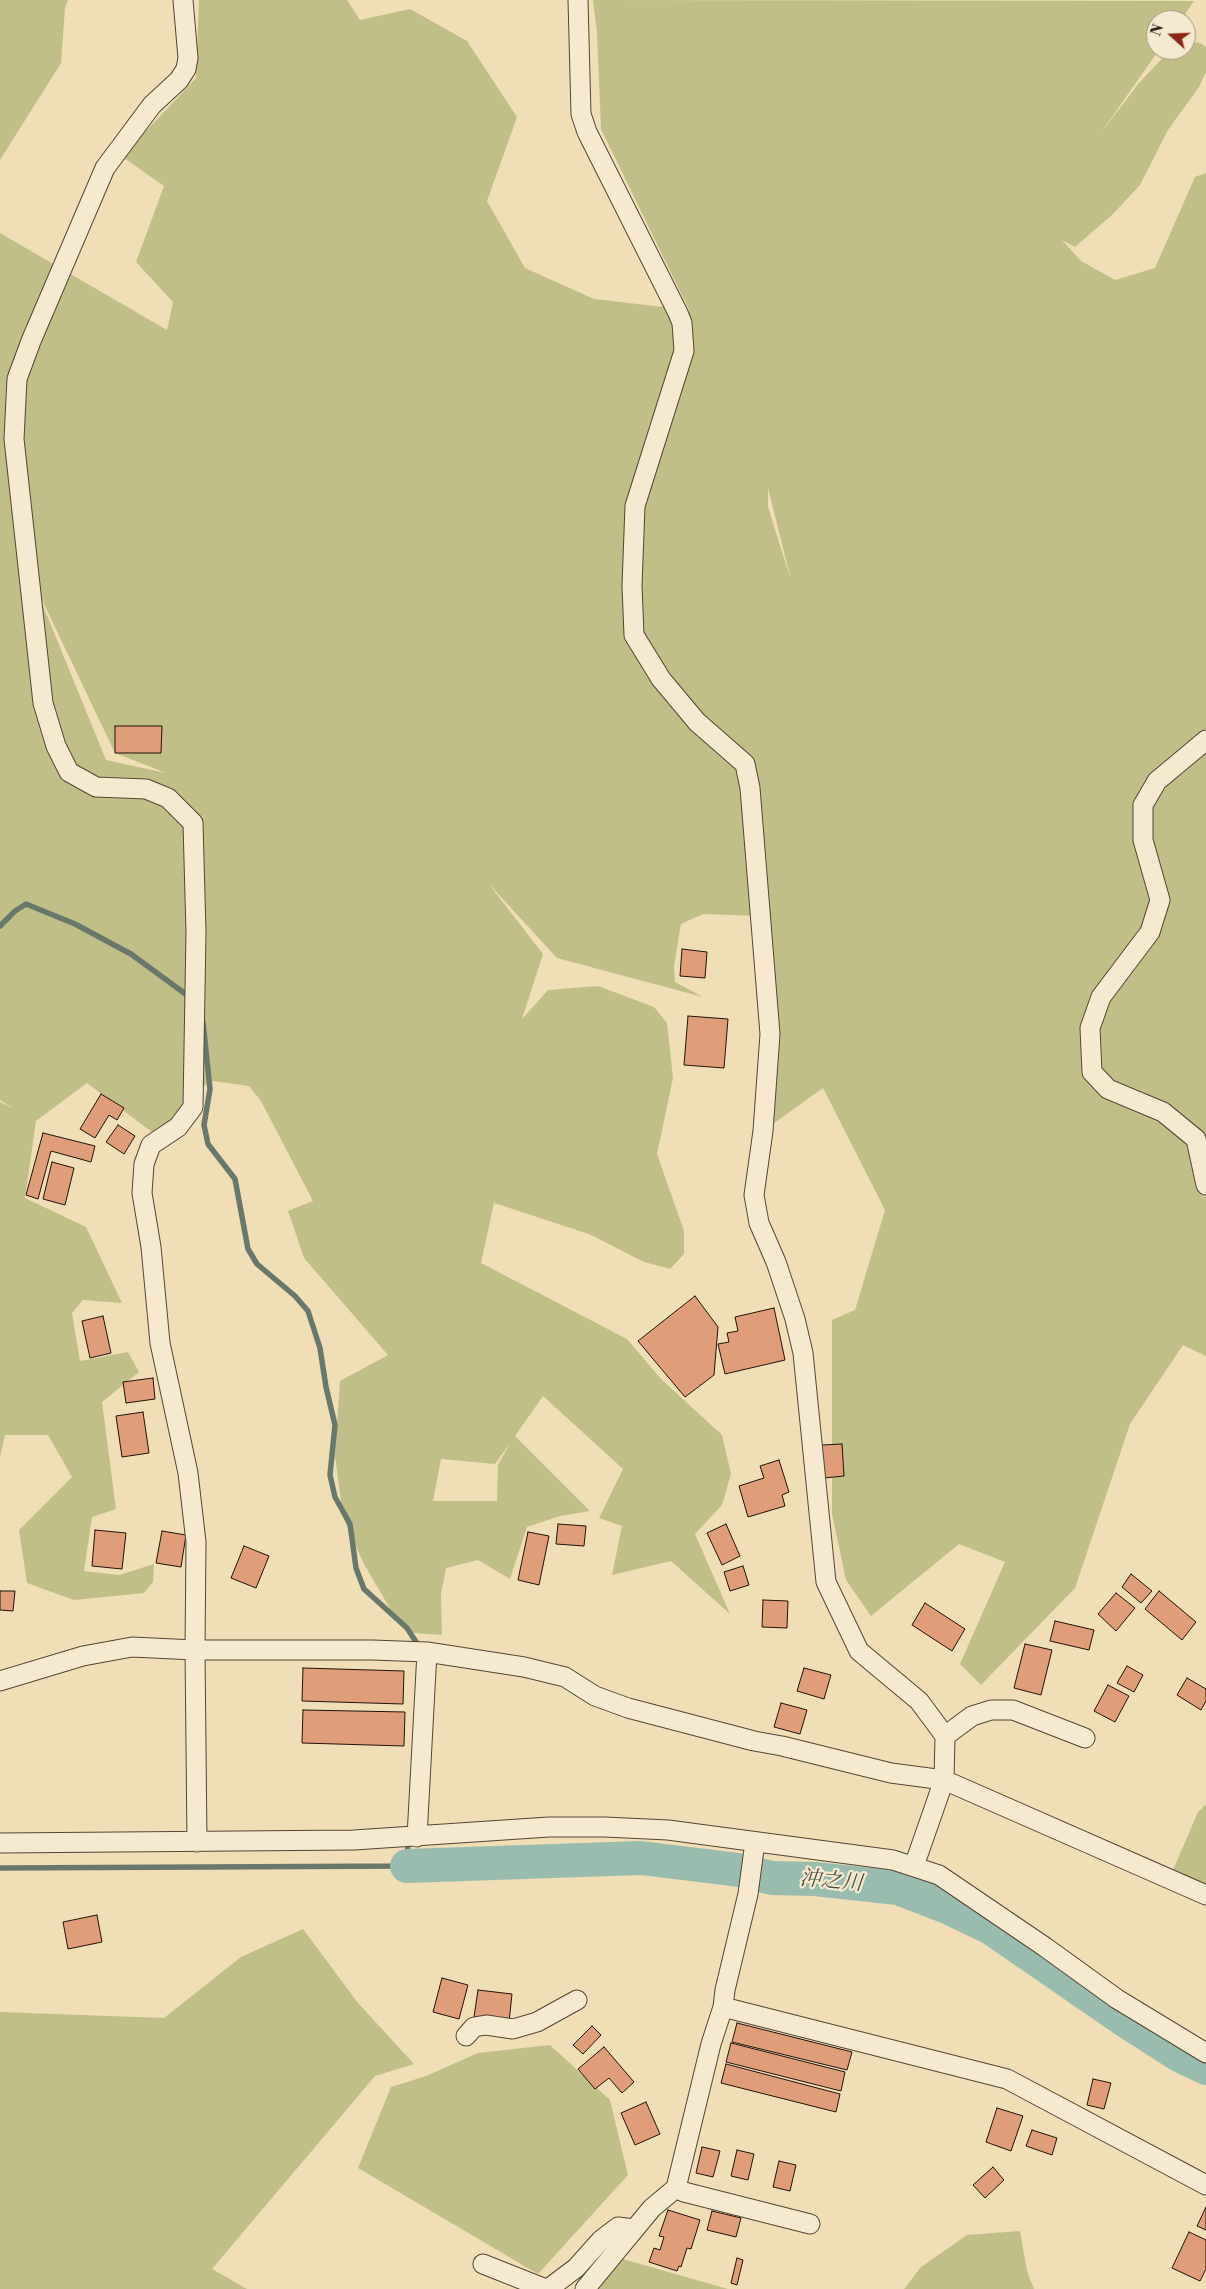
<!DOCTYPE html>
<html>
<head>
<meta charset="utf-8">
<style>
  body { margin:0 }
  #map { position:relative; width:1206px; height:2289px; overflow:hidden; background:#efdeb6; font-family:"Libre Bodoni",serif }
  canvas { display:block }
  .north { position:absolute; left:1146px; top:10px; width:50px; height:50px; box-sizing:border-box; background:#f5ead0; border:1px solid #a09481; border-radius:50%; rotate:290deg; font-size:14px; font-weight:700; line-height:20px; text-align:center; color:#21120a }
  .north::after { content:''; display:block; margin:auto; width:18px; height:22px; background:#8f2418; clip-path:polygon(50% 0,100% 100%,50% 72%,0 100%) }
</style>
</head>
<body>
<div id="map">
<canvas width="1206" height="2289"></canvas>
<div class="north">N</div>
</div>
<script>
const ctx = document.querySelector('canvas').getContext('2d');
ctx.lineJoin = 'round';
function paint(path, color) {
  ctx.fillStyle = color;
  ctx.fill(path, 'evenodd');
}
function poly(rows) {
  const path = new Path2D();
  for (const r of rows) {
    path.moveTo(r[0], r[1]);
    for (let i = 2; i < r.length; i += 2) path.lineTo(r[i], r[i + 1]);
  }
  return path;
}
function trace(path, color, width, dash) {
  ctx.strokeStyle = color;
  ctx.lineWidth = width;
  ctx.lineCap = dash ? 'butt' : 'round';
  ctx.setLineDash(dash || []);
  ctx.stroke(path);
}
function label(font, color, halo, rows, align = 'center') {
  ctx.font = font + ' "Libre Bodoni","Noto Serif JP",serif';
  ctx.lineWidth = 4.5;
  ctx.setLineDash([]);
  ctx.textBaseline = 'middle';
  ctx.strokeStyle = halo;
  ctx.fillStyle = color;
  for (const [text, x, y, turn = 0] of rows) {
    ctx.save();
    ctx.translate(x, y);
    ctx.rotate((+turn || 0) * Math.PI / 180);
    ctx.textAlign = isNaN(turn) ? turn : align;
    if (halo) ctx.strokeText(text, 0, 0);
    ctx.fillText(text, 0, 0);
    ctx.restore();
  }
}
paint(poly([
  [0,0,68,0,65,8,61,63,0,160],
  [199,0,347,0,360,20,410,9,467,41,517,117,487,201,525,268,594,299,689,310,601,129,597,33,593,0,1194,1,1181,20,1156,20,1156,50,1159,50,1100,134,1139,83,1170,50,1186,50,1186,45,1198,42,1206,47,1206,72,1199,87,1168,130,1140,185,1113,214,1075,247,1062,240,1081,261,1115,280,1155,268,1195,177,1206,173,1206,1356,1183,1345,1130,1424,1075,1588,981,1685,960,1664,1005,1562,959,1544,871,1616,846,1580,832,1514,832,1320,855,1310,885,1210,823,1088,763,1131,758,916,703,914,681,924,674,966,675,982,703,997,557,958,488,883,543,954,522,1019,548,990,598,986,654,1007,667,1023,673,1078,657,1154,684,1231,684,1254,670,1269,644,1262,589,1234,494,1203,481,1263,627,1339,662,1380,722,1435,731,1474,722,1505,695,1534,730,1614,671,1561,612,1575,622,1526,599,1518,623,1469,543,1396,515,1436,590,1511,560,1516,527,1527,510,1579,478,1560,446,1568,441,1594,442,1635,414,1633,392,1612,364,1564,343,1517,335,1456,340,1381,388,1355,304,1258,288,1211,313,1201,261,1101,249,1086,213,1081,201,1087,161,1139,87,1083,36,1121,25,1198,86,1227,122,1303,83,1300,72,1313,80,1361,128,1352,139,1372,102,1402,116,1509,92,1517,84,1571,119,1575,154,1564,153,1582,144,1593,74,1600,27,1583,19,1530,72,1477,48,1435,5,1435,0,1457,0,1102,14,1109,0,1100,0,233,167,330,173,302,136,262,164,186,124,158,126,152,196,78],
  [768,488,790,576,790,577,768,507],
  [33,581,115,753,166,773,106,760],
  [510,1443,498,1465,497,1501,433,1501,441,1459,495,1464],
  [1206,1804,1206,1885,1173,1870,1198,1812],
  [303,1929,358,2003,414,2064,375,2076,212,2269,247,2289,0,2289,0,2012,164,2018,241,1957],
  [550,2045,610,2100,628,2175,538,2274,358,2168,391,2087,426,2076,478,2053],
  [1020,2231,1027,2271,1034,2289,904,2289,921,2267,967,2235],
  [623,2259,728,2289,598,2289]
]), '#c1bf88');
trace(poly([
  [0,926,15,911,26,904,75,924,131,954,191,998],
  [203,1022,210,1089,204,1125,208,1144,235,1179,248,1249,257,1264,295,1296,308,1311,320,1348,326,1387,335,1425,330,1475,335,1497,350,1524,356,1568,364,1589,407,1628,418,1645,418,1648],
  [0,1868,407,1866,408,1840]
]), '#6a786c', 5.5);
trace(poly([
  [407,1866,641,1858,739,1870,772,1878,815,1879,898,1888,945,1906,991,1928,1126,2021,1179,2055,1206,2068]
]), '#9abcae', 34);
const building = poly([
  [115,726,162,726,161,753,115,753,115,726],
  [682,949,707,952,705,978,680,976,682,949],
  [688,1016,728,1019,724,1068,684,1065,688,1016],
  [101,1094,124,1108,117,1120,109,1115,95,1138,80,1129,101,1094],
  [118,1125,135,1136,124,1154,106,1142,118,1125],
  [43,1133,95,1146,91,1162,51,1151,38,1199,26,1195,43,1133],
  [52,1162,74,1168,65,1205,43,1199,52,1162],
  [695,1296,718,1327,714,1375,685,1397,638,1341,695,1296],
  [774,1308,785,1360,725,1374,718,1344,729,1342,727,1333,738,1331,735,1317,774,1308],
  [103,1316,111,1353,90,1358,82,1321,103,1316],
  [153,1378,155,1399,126,1403,123,1382,153,1378],
  [143,1412,149,1453,122,1457,116,1416,143,1412],
  [842,1444,844,1476,824,1478,822,1445,842,1444],
  [779,1460,789,1492,782,1495,785,1506,748,1517,739,1486,764,1478,760,1466,779,1460],
  [558,1524,586,1526,584,1546,556,1544,558,1524],
  [726,1524,740,1556,722,1565,707,1533,726,1524],
  [95,1530,126,1533,122,1569,92,1566,95,1530],
  [162,1531,186,1535,181,1567,156,1563,162,1531],
  [528,1532,549,1536,539,1585,518,1580,528,1532],
  [244,1546,269,1556,256,1588,231,1578,244,1546],
  [743,1566,749,1585,730,1591,724,1572,743,1566],
  [1131,1574,1152,1591,1141,1603,1122,1587,1131,1574],
  [0,1591,15,1591,13,1611,0,1610,0,1591],
  [1159,1591,1196,1622,1182,1640,1145,1609,1159,1591],
  [1116,1593,1135,1608,1116,1631,1098,1614,1116,1593],
  [763,1600,788,1601,787,1628,762,1627,763,1600],
  [925,1603,965,1629,952,1651,912,1625,925,1603],
  [1055,1621,1094,1630,1089,1650,1050,1641,1055,1621],
  [1025,1644,1052,1650,1041,1695,1014,1688,1025,1644],
  [1127,1666,1143,1675,1134,1692,1117,1683,1127,1666],
  [303,1668,404,1671,403,1704,302,1701,303,1668],
  [804,1668,831,1675,824,1699,797,1691,804,1668],
  [1187,1678,1206,1689,1206,1701,1201,1710,1177,1695,1187,1678],
  [1108,1685,1129,1696,1115,1722,1094,1711,1108,1685],
  [781,1703,807,1710,800,1734,774,1727,781,1703],
  [303,1710,405,1712,404,1746,302,1743,303,1710],
  [97,1915,102,1942,68,1949,63,1922,97,1915],
  [442,1978,468,1985,459,2019,433,2012,442,1978],
  [478,1990,512,1994,509,2022,474,2017,478,1990],
  [737,2023,852,2052,847,2070,732,2042,737,2023],
  [592,2026,601,2035,583,2054,573,2045,592,2026],
  [731,2043,845,2072,841,2091,726,2062,731,2043],
  [604,2047,634,2082,622,2093,609,2078,595,2089,578,2069,604,2047],
  [726,2064,840,2094,836,2112,721,2083,726,2064],
  [1093,2079,1111,2083,1104,2109,1087,2105,1093,2079],
  [646,2102,660,2134,635,2145,621,2113,646,2102],
  [997,2108,1023,2116,1011,2151,986,2142,997,2108],
  [1032,2130,1057,2138,1052,2155,1026,2146,1032,2130],
  [702,2147,720,2151,713,2177,696,2173,702,2147],
  [737,2150,754,2154,748,2180,731,2176,737,2150],
  [779,2161,796,2165,790,2191,773,2187,779,2161],
  [993,2167,1004,2180,985,2198,973,2185,993,2167],
  [1206,2207,1206,2230,1197,2226,1206,2207],
  [668,2210,700,2220,691,2249,687,2248,681,2267,679,2266,677,2271,649,2262,654,2248,660,2250,664,2237,659,2236,668,2210],
  [712,2211,741,2218,736,2237,707,2230,712,2211],
  [1189,2232,1206,2240,1206,2269,1200,2281,1172,2268,1189,2232],
  [737,2258,743,2260,737,2285,731,2283,737,2258]
]);
paint(building, '#df9d7a');
trace(building, '#21120a', 1);
const minor = poly([
  [183,0,188,58,186,69,179,80,152,105,105,168,31,341,17,379,14,439,43,703,56,746,69,772,96,787,146,789,168,798,193,823,196,932,193,1107,178,1127,151,1145,144,1164,142,1193,151,1247,160,1343,188,1473,196,1542,195,1650,197,1842],
  [578,0,581,114,587,132,678,313,682,323,684,351,635,506,632,586,634,635,661,679,697,722,745,764,750,788,770,1034,763,1131,754,1195,759,1223,776,1262,795,1319,803,1353,826,1582,859,1651,919,1701,945,1736,944,1780,914,1866],
  [1206,740,1157,781,1143,805,1143,840,1160,900,1150,932,1101,997,1090,1028,1092,1072,1108,1089,1163,1112,1196,1139,1206,1185],
  [0,1681,83,1656,132,1647,195,1650,372,1650,427,1652,524,1667,565,1677,595,1696,628,1708,754,1741,782,1746,891,1773,944,1780,1206,1895],
  [945,1736,972,1716,991,1710,1013,1710,1085,1738],
  [417,1837,427,1652],
  [0,1843,354,1840,549,1827,605,1827,668,1830,893,1860,939,1875,1045,1947,1117,1999,1206,2053],
  [723,2007,1007,2079,1206,2185],
  [466,2036,474,2027,486,2025,513,2029,537,2022,577,2000],
  [676,2188,684,2192,810,2224],
  [483,2264,546,2289],
  [548,2289,576,2268,601,2240,618,2227,634,2229],
  [585,2289,652,2208,676,2188,711,2044,723,2007,725,1990,748,1894,755,1842]
]);
trace(minor, '#544535', 21);
trace(minor, '#f5ead0', 19);
label('italic 21px', '#4b4e43', '#f5ead0', [
  ["沖之川",831,1882,5]
]);
</script>
</body>
</html>
